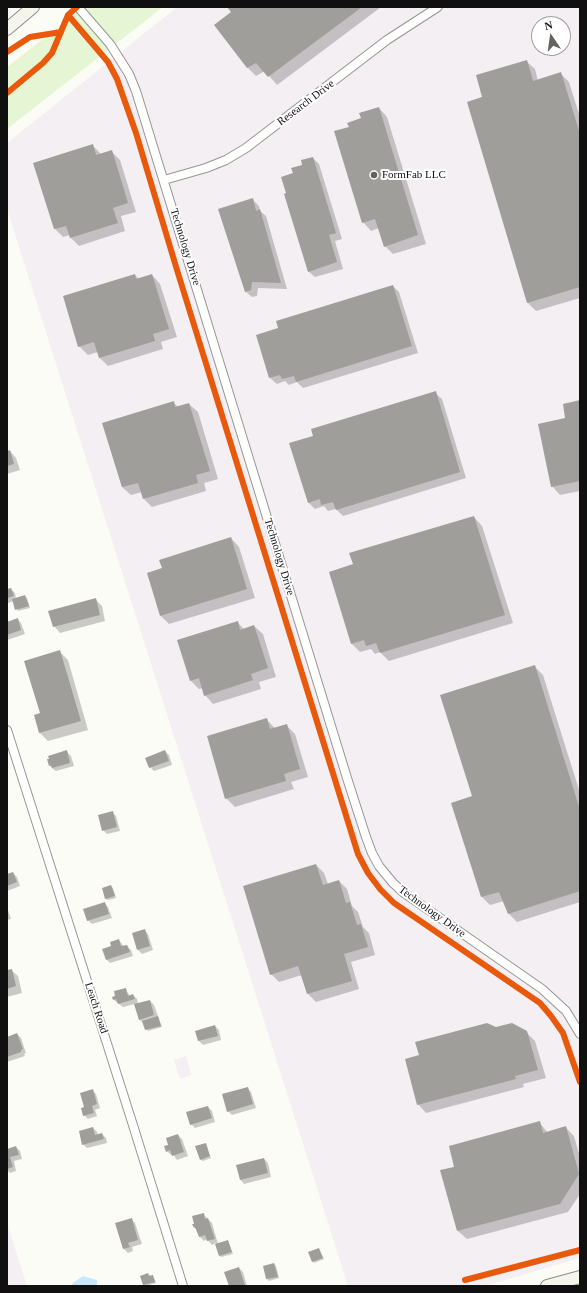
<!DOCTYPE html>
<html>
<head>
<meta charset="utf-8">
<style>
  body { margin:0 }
  #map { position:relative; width:587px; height:1293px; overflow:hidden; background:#fcfcf7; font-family:Georgia,serif }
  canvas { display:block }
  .frame { position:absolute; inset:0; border:8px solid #101010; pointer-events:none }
  .north { position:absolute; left:531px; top:16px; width:40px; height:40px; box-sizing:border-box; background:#fff; border:1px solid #9f9f9f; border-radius:50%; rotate:347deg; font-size:11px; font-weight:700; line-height:16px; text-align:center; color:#101010 }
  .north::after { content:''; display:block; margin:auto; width:14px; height:18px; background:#636361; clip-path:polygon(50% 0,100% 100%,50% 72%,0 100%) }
</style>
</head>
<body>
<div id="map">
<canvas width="587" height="1293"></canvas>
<div class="frame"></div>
<div class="north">N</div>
</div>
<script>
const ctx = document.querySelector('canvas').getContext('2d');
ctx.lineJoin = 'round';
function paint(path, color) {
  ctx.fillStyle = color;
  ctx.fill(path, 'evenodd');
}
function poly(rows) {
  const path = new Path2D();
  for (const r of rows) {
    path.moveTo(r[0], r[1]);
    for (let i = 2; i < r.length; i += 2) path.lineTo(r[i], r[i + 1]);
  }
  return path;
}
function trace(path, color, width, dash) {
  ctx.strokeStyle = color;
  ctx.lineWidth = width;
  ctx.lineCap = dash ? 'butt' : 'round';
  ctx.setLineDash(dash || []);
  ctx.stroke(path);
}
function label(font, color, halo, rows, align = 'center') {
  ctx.font = font + ' Georgia,serif';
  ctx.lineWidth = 4;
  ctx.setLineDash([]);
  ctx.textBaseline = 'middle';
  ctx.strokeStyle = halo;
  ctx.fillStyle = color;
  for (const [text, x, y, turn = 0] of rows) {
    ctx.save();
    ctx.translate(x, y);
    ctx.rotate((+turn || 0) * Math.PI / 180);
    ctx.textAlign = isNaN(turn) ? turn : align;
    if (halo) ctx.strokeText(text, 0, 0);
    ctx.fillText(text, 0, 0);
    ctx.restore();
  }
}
paint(poly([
  [177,7,580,7,580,1258,485,1286,348,1286,7,209,7,143],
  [539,24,563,24,563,48,539,48],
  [186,1056,191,1075,180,1079,174,1060],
  [7,1223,27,1286,7,1286]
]), '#f4eff3');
paint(poly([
  [84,7,163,7,7,129,7,67]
]), '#e6f5d4');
paint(poly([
  [83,1276,97,1280,97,1286,71,1286,73,1283]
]), '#c9e8fa');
paint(poly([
  [228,7,381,7,277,85,265,71,256,76,248,68,216,25,232,12],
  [526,61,535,69,538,81,561,74,569,82,580,117,580,298,536,311,528,303,468,102,483,97],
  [379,108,387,117,426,244,393,254,385,246,379,228,371,231,363,222,350,128,362,118],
  [93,146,101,154,111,151,120,160,136,212,121,216,125,231,79,246,71,238,70,235,63,237,55,229,34,164],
  [313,158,319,164,342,239,335,241,343,269,315,277,308,271,287,194,294,174],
  [253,200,259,206,260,211,266,216,287,289,258,288,257,296,252,297,245,291],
  [135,275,139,279,152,275,160,284,177,337,161,342,163,349,108,366,100,358,98,352,88,355,79,346],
  [393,286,399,292,418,353,303,388,297,382,289,385,285,381,277,384,270,378],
  [435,393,442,399,466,478,343,516,336,509,328,511,324,506,315,509,309,503,291,444,314,437],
  [580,402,580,491,560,495,552,486,567,419],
  [174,403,178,407,189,404,198,412,218,479,204,483,206,491,152,507,144,499,142,492,131,495,122,487,103,424],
  [10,451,16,458,20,470,7,474,7,452],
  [474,517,482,526,513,623,389,661,380,652,375,654,371,649,360,652,352,644,355,565],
  [231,538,239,547,255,598,169,624,161,616,163,569],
  [7,589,8,590,11,589,15,593,16,599,25,596,27,598,30,608,18,611,14,601,8,603,7,602],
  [95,599,102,606,105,621,60,633,54,626],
  [17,619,21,623,25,634,7,640,7,623],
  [237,622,244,629,254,626,263,634,276,677,259,682,261,689,213,704,205,695,203,688,199,689,191,681],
  [59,651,68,660,88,730,48,741,40,733,35,716,41,714],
  [535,667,543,675,580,793,580,902,517,922,509,914,504,901,490,905,482,897,453,804,473,797],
  [266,719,275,728,286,725,295,734,308,777,291,782,294,789,235,807,226,798],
  [165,751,169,755,172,765,154,771,150,767],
  [67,752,71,756,74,766,56,771,53,769,49,765],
  [112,812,116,816,120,831,107,834,103,830],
  [316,865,324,873,328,884,339,881,347,889,352,906,358,912,363,927,369,933,375,955,351,962,359,989,316,1002,308,994,302,975,279,982,271,974],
  [13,873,17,877,20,886,7,891,7,875],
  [111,886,113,888,116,898,108,900,106,899],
  [104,903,108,907,112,918,92,924,88,920],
  [7,907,11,919,7,920],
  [144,930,148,934,153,950,142,954,138,950,133,934],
  [119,940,124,947,127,946,131,950,133,956,110,963,106,959,112,947],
  [11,970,18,976,22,993,7,997,7,971],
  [125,990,129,994,130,996,133,995,137,999,138,1004,150,1001,154,1005,162,1027,148,1031,143,1023,139,1019,135,1004,123,1007,114,1000,113,997,116,996],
  [215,1026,219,1030,221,1040,203,1045,199,1041],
  [496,1028,526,1032,535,1041,546,1078,523,1084,524,1087,426,1113,418,1104],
  [17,1034,21,1038,26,1053,24,1054,25,1056,7,1062,7,1038],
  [247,1088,251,1092,256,1108,232,1115,228,1111],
  [92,1090,96,1094,100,1108,95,1110,97,1116,88,1119,84,1115,85,1108],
  [208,1107,212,1111,215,1122,195,1128,191,1124],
  [539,1122,548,1133,566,1128,574,1136,580,1157,580,1194,568,1212,467,1239,458,1231,442,1171,455,1167],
  [93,1128,97,1132,98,1135,102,1134,106,1138,107,1143,87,1148,83,1144],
  [178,1135,182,1139,188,1156,177,1160,173,1154,171,1155,167,1151,170,1145],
  [205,1144,211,1158,203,1161,201,1160],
  [16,1147,20,1151,22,1159,14,1161,16,1171,10,1173,7,1170,7,1150],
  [264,1159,268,1163,271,1177,244,1184,240,1179],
  [203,1214,212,1223,218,1244,228,1242,229,1243,233,1254,221,1257,220,1256,216,1243,212,1245,207,1239,204,1241,200,1237,198,1231,194,1227],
  [131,1219,135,1223,142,1244,132,1247,133,1251,128,1253,124,1249],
  [319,1249,324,1259,314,1263,313,1261],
  [274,1264,276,1266,279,1278,269,1281,267,1279],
  [239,1268,243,1272,247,1286,230,1286],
  [148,1274,154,1278,156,1283,145,1286,144,1285]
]), '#0003');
paint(poly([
  [227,7,362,7,268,77,256,63,247,68,214,25,231,12],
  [527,60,533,81,561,72,580,134,580,287,527,303,467,102,482,97,476,75],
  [379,107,418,235,384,247,375,219,362,223,334,131,349,127,347,123,361,118,359,113],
  [93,144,96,155,112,150,128,203,113,208,118,223,70,238,66,226,54,229,33,163],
  [313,157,336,233,329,235,337,262,308,272,284,194,286,193,281,177,293,173,291,168,302,165,301,160],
  [253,198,256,211,260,209,281,283,252,282,251,290,245,292,218,209],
  [135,274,136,279,152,274,169,329,153,334,155,341,99,358,94,342,78,347,63,296],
  [393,285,412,346,296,382,294,376,282,379,280,375,269,378,256,335,278,328,276,321],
  [436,391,460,472,336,510,333,502,321,505,320,499,308,503,289,443,313,436,311,429],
  [580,400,580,481,551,487,538,424,565,418,563,404],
  [174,401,175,407,189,403,210,471,196,475,198,483,143,499,138,483,122,487,102,423],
  [10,450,14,464,7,466,7,451],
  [474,516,505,615,380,653,376,643,366,646,364,640,351,644,329,572,353,564,349,553],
  [231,537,247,589,160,616,147,573,162,568,159,560],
  [11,588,14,596,7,598,7,589],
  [25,595,29,606,15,610,12,599],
  [96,598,100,615,53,627,48,611],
  [18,618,21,630,7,635,7,622],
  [238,621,240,630,254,625,268,668,251,674,253,680,204,696,199,678,190,681,177,640],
  [60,650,81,721,39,733,34,715,40,713,24,661],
  [535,665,580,810,580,891,508,914,499,892,481,897,451,803,472,796,440,695],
  [267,718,270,729,287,724,300,769,284,774,286,781,225,799,207,736],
  [67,750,70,763,52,768,51,765,49,766,47,759,49,759,48,756],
  [165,750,169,761,149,768,145,758],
  [113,811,117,827,102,831,98,815],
  [316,864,323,885,339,880,346,903,350,902,357,925,361,924,368,947,344,954,352,981,307,994,298,966,270,975,243,886],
  [13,872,17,882,7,886,7,874],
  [111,885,115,896,105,899,102,888],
  [105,902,109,914,87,921,83,909],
  [145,929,150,946,137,950,132,933],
  [119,939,121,946,127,945,130,952,106,960,102,949,111,946,110,942],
  [12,969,16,986,7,989,7,970],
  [126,988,128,996,133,994,135,999,118,1004,116,999,113,1000,112,997,115,996,114,991],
  [150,1000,154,1015,139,1020,134,1004],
  [158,1016,161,1026,145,1030,142,1021],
  [487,1023,496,1027,512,1023,527,1031,538,1070,515,1076,516,1079,417,1105,405,1059,419,1055,415,1042],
  [215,1025,218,1036,198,1041,195,1031],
  [17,1033,23,1049,21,1050,21,1052,7,1057,7,1037],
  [248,1087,253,1104,227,1112,222,1094],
  [93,1089,97,1104,92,1106,94,1113,83,1116,81,1108,84,1107,80,1093],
  [208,1106,212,1118,190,1125,186,1112],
  [540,1121,543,1133,566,1126,579,1174,560,1204,457,1231,440,1170,454,1167,449,1146],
  [93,1127,95,1135,102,1133,104,1139,82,1145,79,1131],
  [178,1134,184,1152,172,1156,170,1150,166,1152,164,1146,168,1145,166,1138],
  [206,1143,210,1156,200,1160,195,1146],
  [16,1146,19,1155,10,1157,13,1167,7,1169,7,1149],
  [264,1158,268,1173,240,1180,236,1165],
  [204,1213,205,1219,208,1218,215,1239,207,1241,205,1235,199,1237,195,1227,194,1228,192,1224,194,1224,192,1216],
  [132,1218,138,1240,128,1243,130,1247,123,1249,115,1223],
  [228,1240,232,1252,219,1256,215,1244],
  [319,1248,323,1258,312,1262,308,1252],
  [274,1263,278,1277,266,1279,263,1266],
  [239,1267,245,1286,229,1286,224,1272],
  [148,1273,149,1276,153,1275,155,1282,143,1285,140,1276]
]), '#a09e9b');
const minor = poly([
  [78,7,110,44,129,74,136,91,347,778,366,837,372,853,379,866,393,883,404,893,542,989,566,1011,580,1034],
  [164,180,206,168,226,160,246,148,387,40,438,7],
  [7,730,132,1122,183,1286]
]);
const secondary = poly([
  [7,29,33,7],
  [547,1286,580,1277]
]);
trace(minor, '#969694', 10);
trace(secondary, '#8d8d8b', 14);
trace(minor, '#fffffe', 8);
trace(secondary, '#f6f5eb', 12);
trace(poly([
  [68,15,108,62,117,79,136,133,177,270,358,854,368,873,380,889,394,903,540,1003,551,1016,563,1033,580,1082],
  [7,52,30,37,61,32],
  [7,93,43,63,52,53,68,15,77,7],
  [465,1280,580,1250]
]), '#e8590c', 6);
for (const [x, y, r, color] of [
  [374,175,4,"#636361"]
]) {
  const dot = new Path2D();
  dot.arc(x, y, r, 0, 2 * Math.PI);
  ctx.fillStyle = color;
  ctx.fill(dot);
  trace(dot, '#fff', 1.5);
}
label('11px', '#101010', '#fff', [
  ["Research Drive",306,103,-37],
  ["Technology Drive",185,247,73],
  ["Technology Drive",279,557,73],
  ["Technology Drive",432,912,36],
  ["Leach Road",96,1008,72]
]);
label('11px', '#101010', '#fff', [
  ["FormFab LLC",382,175]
], 'left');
</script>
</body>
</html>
